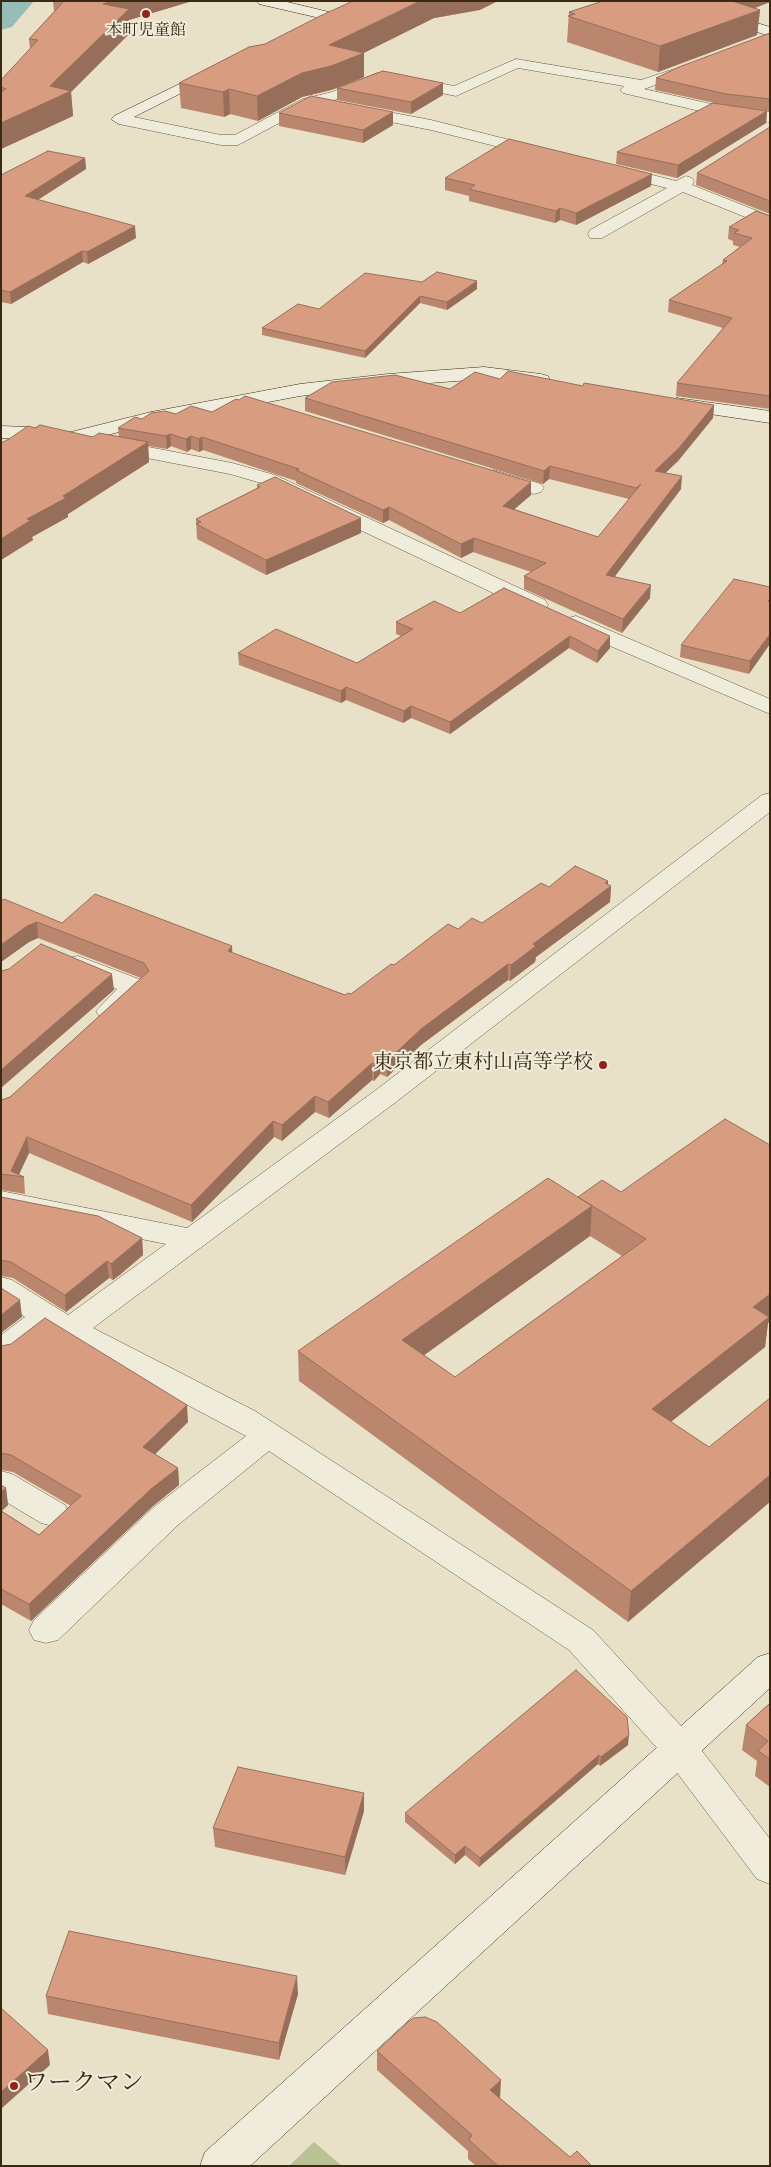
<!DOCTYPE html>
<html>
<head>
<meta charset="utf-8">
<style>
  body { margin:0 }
  #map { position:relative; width:771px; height:2167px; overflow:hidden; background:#e8e1c7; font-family:"Sorts Mill Goudy",serif }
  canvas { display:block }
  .frame { position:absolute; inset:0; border:2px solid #3a2a12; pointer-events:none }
</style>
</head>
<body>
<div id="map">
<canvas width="771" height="2167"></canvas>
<div class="frame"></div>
</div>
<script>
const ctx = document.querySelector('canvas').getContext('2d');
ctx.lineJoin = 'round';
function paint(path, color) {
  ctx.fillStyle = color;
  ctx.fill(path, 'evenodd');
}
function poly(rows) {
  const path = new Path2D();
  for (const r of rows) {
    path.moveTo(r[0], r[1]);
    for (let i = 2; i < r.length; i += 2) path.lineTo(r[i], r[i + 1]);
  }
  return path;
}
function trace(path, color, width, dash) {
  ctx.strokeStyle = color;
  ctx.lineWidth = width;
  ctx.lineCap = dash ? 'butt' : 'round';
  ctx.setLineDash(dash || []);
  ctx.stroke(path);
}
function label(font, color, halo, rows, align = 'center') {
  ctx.font = font + ' "Sorts Mill Goudy","Noto Serif JP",serif';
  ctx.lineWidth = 4;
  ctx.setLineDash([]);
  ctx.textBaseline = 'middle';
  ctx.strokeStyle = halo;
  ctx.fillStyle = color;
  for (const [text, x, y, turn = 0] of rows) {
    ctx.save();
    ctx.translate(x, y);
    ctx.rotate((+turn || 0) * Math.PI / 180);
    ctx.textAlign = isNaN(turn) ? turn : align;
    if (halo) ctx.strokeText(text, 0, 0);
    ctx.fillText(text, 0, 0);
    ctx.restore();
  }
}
paint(poly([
  [314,2142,342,2166,289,2166]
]), '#b9c293');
paint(poly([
  [1,1,34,1,12,27,1,30,1,1]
]), '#98bcb9');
const street = poly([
  [516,59,641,80,690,64,695,65,697,68,695,71,644,89,725,107,770,112,770,122,725,117,623,93,620,90,624,86,518,68,456,96,383,81,342,98,313,105,238,145,221,145,119,124,111,119,119,114,221,135,235,135,303,99,332,92,377,73,382,72,454,86,516,59],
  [356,106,431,120,545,149,547,152,539,157,431,130,351,114,348,111,351,108,356,106],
  [617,166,676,181,686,176,692,178,694,181,692,185,770,216,770,227,683,192,602,238,590,238,588,234,590,230,667,188,611,174,609,171,617,166],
  [112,440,232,463,275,475,545,600,548,605,545,610,537,611,529,610,261,483,230,474,105,450,102,446,105,442,112,440],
  [494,470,541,484,544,488,541,492,534,494,487,480,484,476,487,472,494,470],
  [576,616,770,699,770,714,568,628,565,623,568,618,576,616],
  [770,793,770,812,396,1102,93,1328,255,1411,593,1630,692,1738,770,1839,770,1884,757,1879,666,1758,569,1650,269,1451,178,1525,58,1640,46,1643,34,1640,29,1630,34,1620,154,1507,246,1436,48,1331,12,1359,1,1362,1,1335,25,1317,1,1302,1,1277,12,1280,68,1315,166,1244,1,1211,1,1191,187,1228,376,1090,762,795,770,793],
  [78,956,144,981,148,987,118,1017,109,1019,100,1017,96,1011,117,989,69,970,65,964,69,958,78,956],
  [1,1471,12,1474,65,1505,69,1514,65,1523,53,1526,41,1523,1,1499,1,1471]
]);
const secondary = poly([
  [257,1,283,1,329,12,331,15,324,19,259,4,257,1],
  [663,1,685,1,770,27,770,36,665,4,663,1],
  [214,67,221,71,219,74,124,122,119,124,111,119,114,116,214,67],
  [484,367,541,374,548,376,550,380,548,384,541,386,484,379,388,386,300,396,151,424,67,445,28,439,1,438,1,426,28,427,67,433,151,412,300,384,388,374,484,367],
  [677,398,770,411,770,423,670,408,667,404,670,400,677,398],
  [770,1653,770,1688,250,2166,200,2166,205,2152,758,1657,770,1653]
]);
trace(street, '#66583f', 1);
trace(secondary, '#3a2a12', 1);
paint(street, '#f0ecdb');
paint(secondary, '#f0ecdb');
paint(poly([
  [53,1,189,2,129,20,130,33,71,92,73,116,1,149,1,80,30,49,29,39,54,12],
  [603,1,770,1,770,2,755,8,760,10,757,35,658,72,567,42,569,12],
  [480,10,434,18,364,52,364,77,340,87,443,95,411,114,337,100,337,88,331,90,302,97,258,121,230,114,224,117,181,108,179,83,249,47],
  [770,33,770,111,729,106,767,111,766,123,677,178,616,164,617,152,724,105,655,90,656,78],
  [393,112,393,125,363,143,279,126,279,113],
  [770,127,770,214,696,185,697,173],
  [85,158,86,169,38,200,136,238,88,264,83,262,11,304,1,302,1,175],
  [445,178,651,186,576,225,560,220,555,223,469,201,469,196,445,190],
  [770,216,770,409,676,396,677,383,723,328,668,312,669,300,722,264,723,260,740,247,733,245,733,241,728,239,729,227],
  [477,281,477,289,447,310,420,303,365,358,262,335,262,328,319,309,422,282],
  [500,379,583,386,714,405,713,418,678,461,665,473,681,489,615,576,650,598,622,633,524,589,524,576,531,572,473,552,461,558,389,520,383,523,296,483,296,481,203,450,199,452,191,449,187,452,171,446,167,449,148,446,149,462,68,514,68,517,32,537,33,540,1,560,1,443,35,428,93,437,119,437,118,428,142,419,176,414,212,412,531,495,514,509,598,537,629,499,549,479,543,484,305,411,305,398,450,389],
  [257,485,361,533,266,575,197,539,196,519,257,488],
  [770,587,749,674,680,657,681,645],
  [504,588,610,648,597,663,569,648,450,734,411,718,403,723,346,700,341,703,239,665,238,653,357,663,401,636,396,634,396,622,460,613],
  [608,881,608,885,611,886,610,902,536,957,535,962,510,981,508,980,421,1045,387,1077,380,1074,374,1081,372,1080,329,1118,315,1112,282,1141,274,1137,192,1222,29,1153,19,1175,24,1177,25,1194,1,1190,1,1100,10,1097,141,978,38,938,29,942,1,962,1,901,62,923,232,946,232,953,345,995,351,994,394,965,458,929,482,923,549,887],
  [602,1180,768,1323,765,1347,671,1422,628,1622,299,1381,298,1351,578,1197],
  [590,1236,622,1256,455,1377,424,1355],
  [1,1197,142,1238,143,1255,120,1275,113,1280,109,1278,66,1312,13,1278,1,1276],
  [1,1346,188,1422,155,1454,178,1468,179,1485,153,1506,31,1621,1,1604,1,1485,6,1488,8,1505,2,1511,39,1535,71,1506,13,1472,1,1470],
  [770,1703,770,1787,755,1776,757,1761,742,1750,746,1725],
  [628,1745,600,1766,598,1764,479,1867,465,1855,455,1864,405,1822,405,1813],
  [364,1793,364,1811,345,1875,215,1847,213,1828],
  [298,1994,279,2060,48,2014,46,1996],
  [377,2051,500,2098,570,2157,592,2166,476,2166,468,2159,468,2151,377,2070]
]), '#ba876e');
paint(poly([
  [111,1,189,2,129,20,130,33,71,92,73,116,1,149,1,123,50,86,103,4],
  [420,1,498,1,480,10,434,18,362,54,364,53,364,77,331,90,302,97,258,121,257,96,329,45],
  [738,1,770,1,770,2,737,15],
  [760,10,757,35,658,72,660,46],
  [443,83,443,95,411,114,411,102],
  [229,89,230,114,224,117,223,92],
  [767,111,766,123,677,178,678,165],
  [393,112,393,125,363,143,363,130],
  [85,158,86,169,26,207,25,196],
  [652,174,651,186,576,225,576,213],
  [560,208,560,220,555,223,556,211],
  [135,226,136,238,88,264,87,252],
  [82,251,83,262,11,304,10,292],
  [477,281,477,289,447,310,447,302],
  [420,296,420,303,365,358,365,351],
  [714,405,713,418,678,461,654,484,655,471],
  [170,434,171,446,167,449,166,436],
  [191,436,191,449,187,452,186,439],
  [202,437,203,450,199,452,199,439],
  [148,442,149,462,68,514,68,517,32,537,33,540,1,560,1,539,27,519],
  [550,466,549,479,543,484,544,471],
  [682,476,681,489,606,588,606,575],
  [531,482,531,495,503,519,503,506],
  [389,507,389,520,383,523,383,510],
  [361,518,361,533,266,575,266,560],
  [474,538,473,552,461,558,461,544],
  [651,585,650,598,622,633,623,619],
  [770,634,770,644,749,674,750,661],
  [570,636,569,648,450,734,450,722],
  [610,636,610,648,597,663,598,651],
  [346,687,346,700,341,703,341,691],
  [411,706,411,718,403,723,404,711],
  [608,881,608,889,611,886,610,902,536,957,535,962,510,981,511,965,533,944],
  [37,922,38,938,29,942,1,962,1,945,27,926],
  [232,946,233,962,228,951],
  [508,964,508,980,421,1045,387,1077,387,1061,421,1029],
  [112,974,114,990,1,1088,1,1070],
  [380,1058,380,1074,374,1081,374,1064],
  [372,1063,372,1080,329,1118,328,1102],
  [315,1096,315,1112,282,1141,282,1125],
  [273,1121,274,1137,192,1222,191,1205],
  [27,1137,29,1153,18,1176,11,1171],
  [592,1206,590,1236,402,1371,402,1340],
  [142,1238,143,1255,113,1280,111,1264],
  [107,1261,109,1278,66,1312,65,1295],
  [770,1294,770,1322,768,1323,765,1347,649,1439,652,1409,753,1307],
  [20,1300,22,1317,1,1333,1,1315],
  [187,1405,188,1422,145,1464,143,1447],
  [178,1468,179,1485,153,1506,31,1621,29,1604,151,1489],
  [770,1475,770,1502,628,1622,631,1591],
  [6,1488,8,1505,1,1511,1,1492],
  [629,1735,628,1745,600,1766,601,1757],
  [599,1755,598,1764,479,1867,480,1858],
  [364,1793,364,1811,345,1875,345,1857],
  [465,1846,465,1855,455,1864,455,1855],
  [297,1976,298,1994,279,2060,279,2043],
  [48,2050,50,2065,1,2109,1,2092],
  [501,2080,500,2099,490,2090]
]), '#976e5a');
const building = poly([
  [64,1,111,1,103,4,129,9,50,86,71,91,1,123,1,92,6,89,1,87,1,80,38,40,29,39,64,1],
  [353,1,420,1,329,45,364,53,331,66,302,73,257,96,229,89,223,92,179,83,249,47,265,44,320,16,353,1],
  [603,1,732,1,760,10,660,46,568,16,575,14,569,12,603,1],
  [770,33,770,99,726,94,656,78,679,67,770,33],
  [383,71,443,83,411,102,337,88,383,71],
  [311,96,393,112,363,130,279,113,311,96],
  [713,103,767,111,678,165,617,152,713,103],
  [770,127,770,201,697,173,770,127],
  [509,139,652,174,576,213,560,208,556,211,469,189,475,185,445,178,509,139],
  [48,151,85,158,25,196,135,226,87,252,82,251,10,292,1,290,1,175,48,151],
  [756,211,770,216,770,396,677,383,732,318,669,300,727,261,723,260,752,238,734,233,739,230,729,227,756,211],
  [437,272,477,281,447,302,420,296,365,351,262,328,298,304,319,309,365,273,422,282,437,272],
  [508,371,583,386,584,383,714,405,679,448,655,471,682,476,606,575,651,585,623,619,524,576,546,563,474,538,461,544,389,507,383,510,296,470,299,469,202,437,199,439,191,436,186,439,170,434,166,436,118,428,135,417,142,419,151,413,165,411,176,414,191,406,212,412,236,399,239,400,245,396,531,482,503,506,598,537,641,484,636,488,550,466,544,471,305,398,332,382,395,375,450,389,475,372,500,379,508,371],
  [40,425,93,437,99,433,148,442,63,496,66,498,27,519,31,520,1,539,1,443,9,439,28,426,35,428,40,425],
  [275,477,361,518,266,560,196,524,201,522,196,519,260,487,257,485,275,477],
  [734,579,770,587,770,599,768,601,770,601,770,634,750,661,681,645,734,579],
  [504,588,610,636,598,651,570,636,450,722,411,706,404,711,346,687,341,691,238,653,276,629,357,663,413,629,396,622,434,601,460,613,504,588],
  [575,866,608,881,605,883,611,886,533,944,536,946,511,965,508,964,421,1029,387,1061,380,1058,374,1064,372,1063,328,1102,315,1096,282,1125,273,1121,191,1205,27,1137,11,1171,24,1177,1,1174,1,1100,10,1097,149,971,144,963,37,922,27,926,1,945,1,901,4,899,62,923,95,894,232,946,228,951,345,995,348,993,351,994,391,964,394,965,448,924,458,929,472,918,482,923,541,883,549,887,575,866],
  [41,944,112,974,1,1070,1,971,9,969,41,944],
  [725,1119,770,1145,770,1294,753,1307,769,1317,652,1409,709,1447,770,1398,770,1475,631,1591,298,1351,548,1178,592,1206,402,1340,455,1377,646,1239,578,1197,602,1180,621,1192,725,1119],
  [1,1197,98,1216,142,1238,118,1258,111,1264,107,1261,65,1295,11,1262,1,1260,1,1197],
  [1,1288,20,1300,1,1315,1,1288],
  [45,1318,187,1405,143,1447,178,1468,151,1489,29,1604,1,1589,1,1511,39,1535,81,1496,11,1455,1,1453,1,1346,11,1344,45,1318],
  [1,1485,6,1488,1,1492,1,1485],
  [576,1670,627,1717,629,1735,601,1757,599,1755,480,1858,465,1846,455,1855,405,1813,576,1670],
  [770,1703,770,1759,758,1751,768,1741,746,1725,770,1703],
  [238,1767,364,1793,345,1857,213,1828,238,1767],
  [69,1931,297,1976,279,2043,46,1996,69,1931],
  [1,2008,48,2050,1,2092,1,2008],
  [425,2017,437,2022,501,2080,490,2090,570,2157,577,2151,592,2166,498,2166,469,2140,472,2135,377,2051,408,2022,414,2018,425,2017]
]);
paint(building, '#d89d80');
trace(building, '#976e5a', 1);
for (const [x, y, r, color] of [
  [146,14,5,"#8f2418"],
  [603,1065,5,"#8f2418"],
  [14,2086,5,"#8f2418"]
]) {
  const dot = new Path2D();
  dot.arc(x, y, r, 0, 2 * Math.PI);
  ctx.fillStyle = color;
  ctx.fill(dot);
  trace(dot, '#f0ecdb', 2);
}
label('16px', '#3a2a12', '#f0ecdb', [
  ["本町児童館",146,32]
]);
label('20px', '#3a2a12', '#f0ecdb', [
  ["東京都立東村山高等学校",593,1065]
], 'right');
label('24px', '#3a2a12', '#f0ecdb', [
  ["ワークマン",24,2086]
], 'left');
</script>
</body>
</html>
